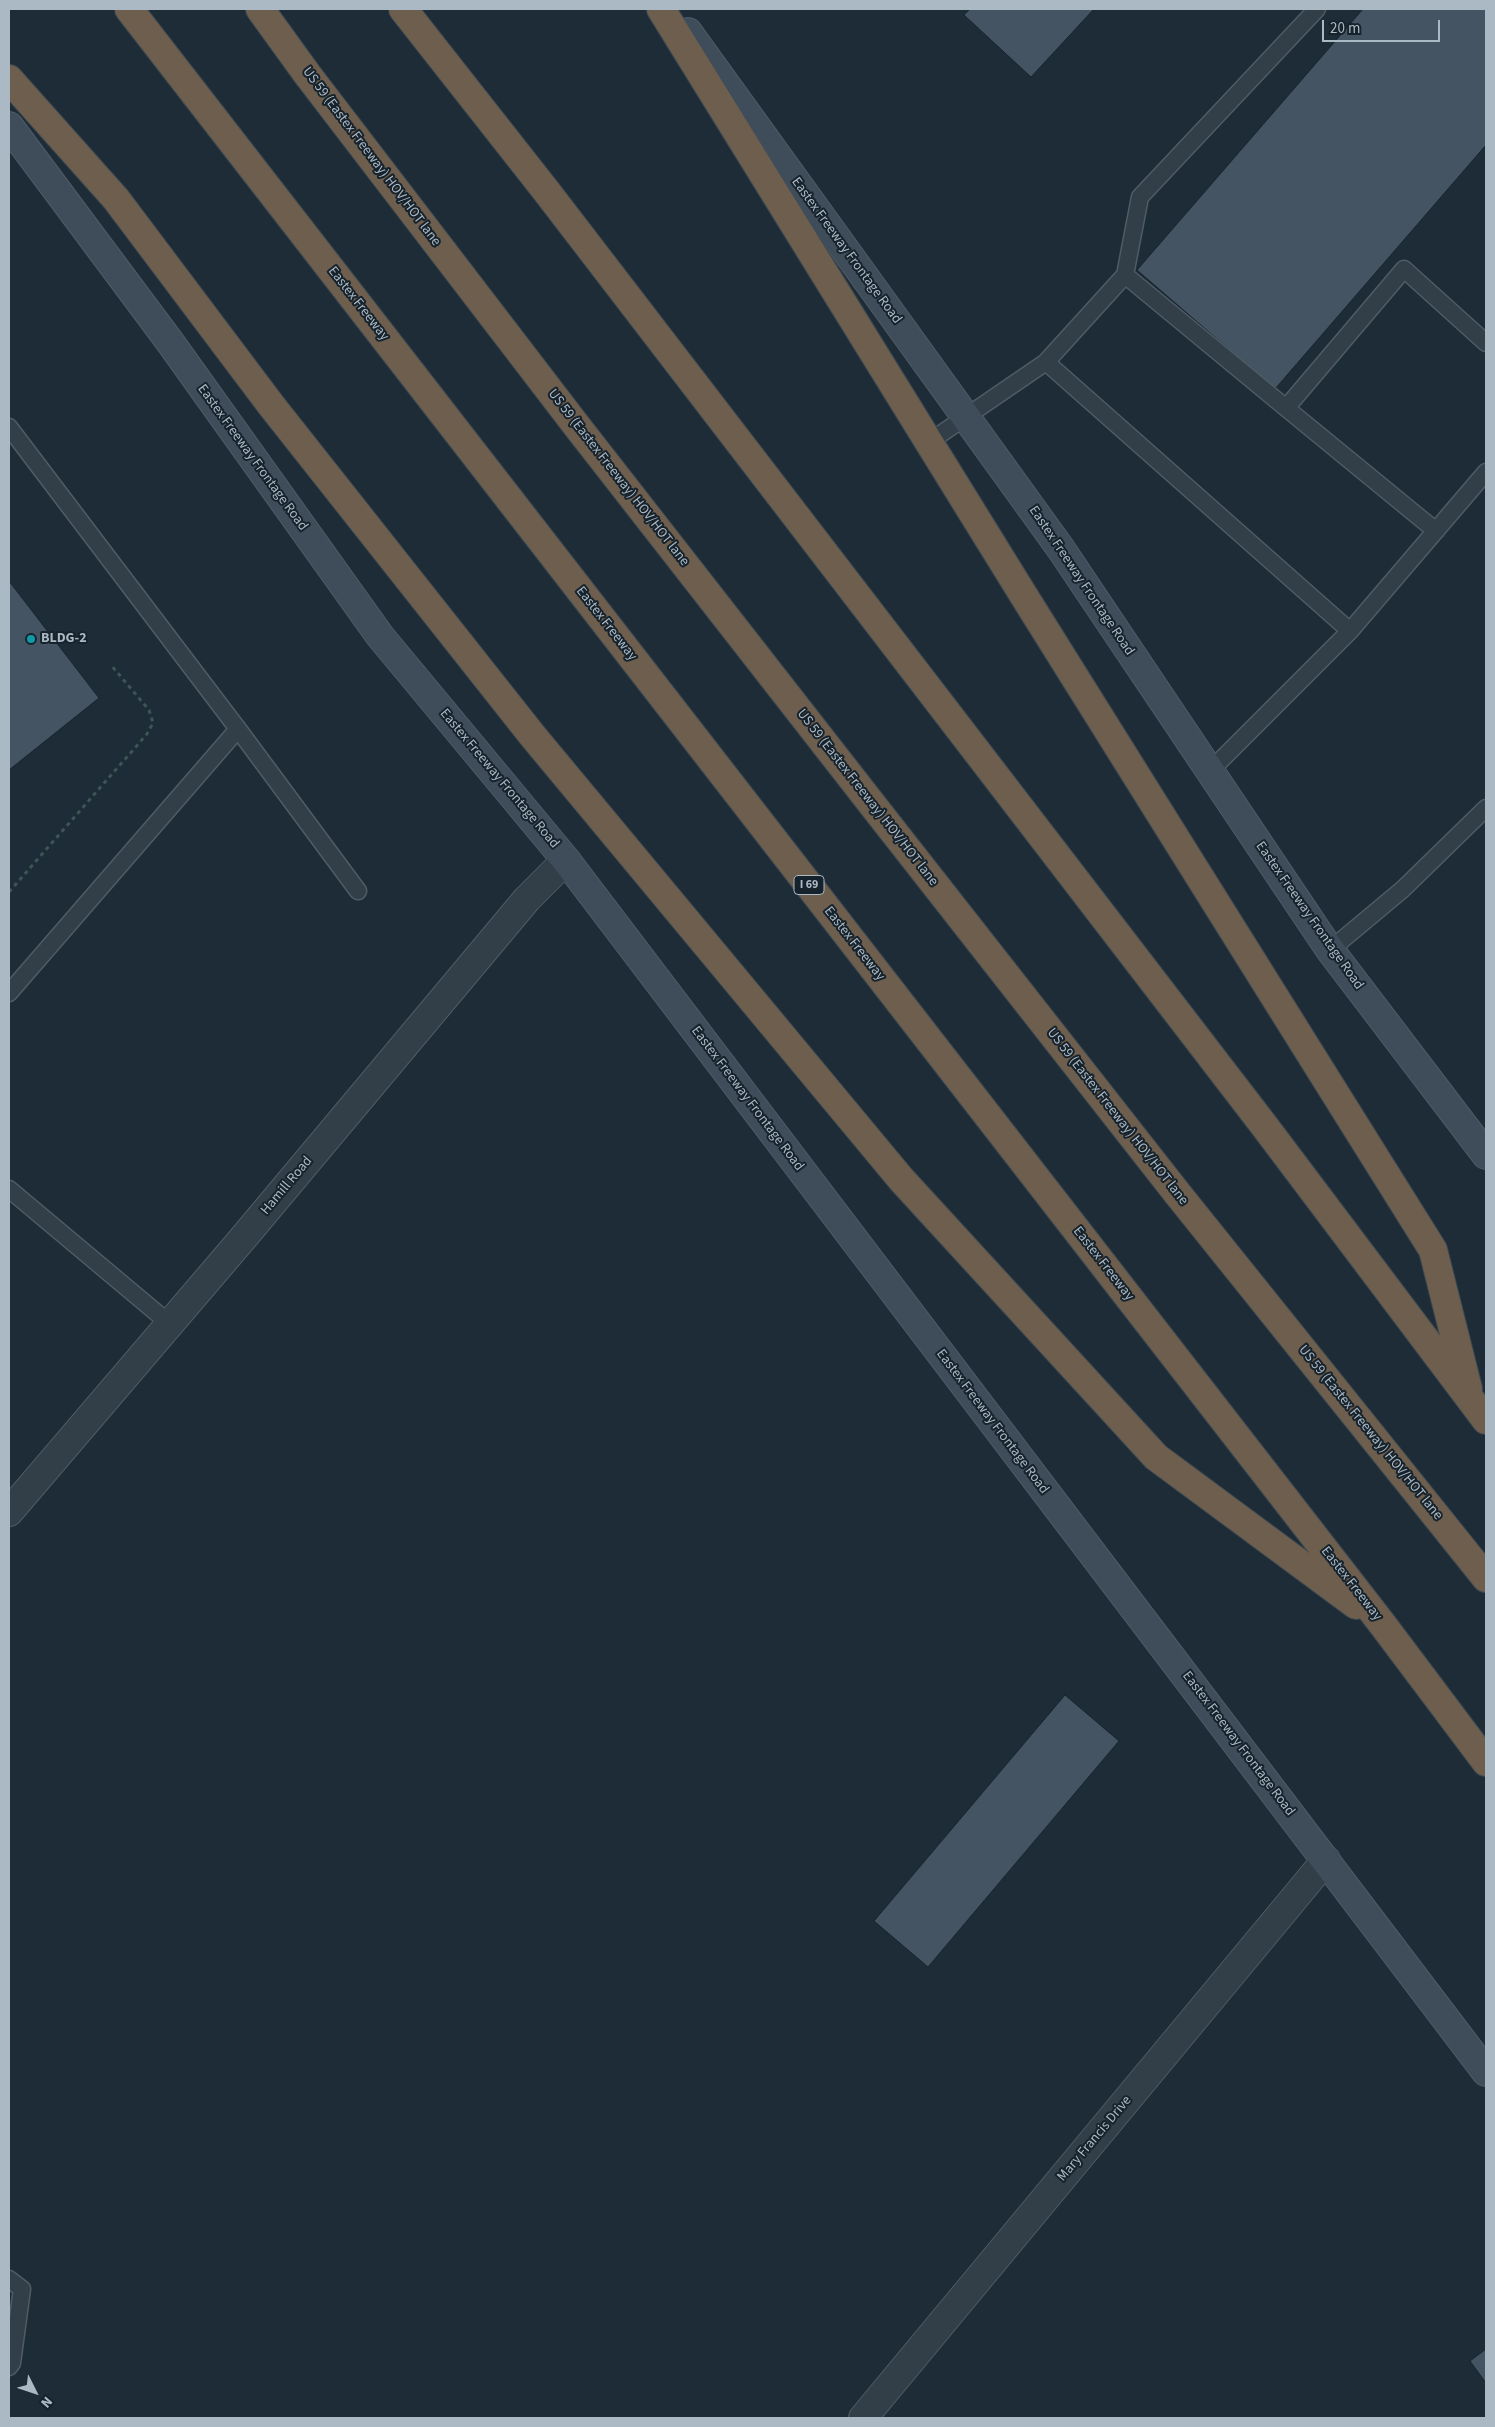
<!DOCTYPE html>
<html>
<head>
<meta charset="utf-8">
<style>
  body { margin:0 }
  #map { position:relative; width:1495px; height:2427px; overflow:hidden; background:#1e2c37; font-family:"Source Sans 3",sans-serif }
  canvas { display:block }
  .frame { position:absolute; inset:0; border:10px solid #abb9c5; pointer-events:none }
  .north { position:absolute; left:10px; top:2367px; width:50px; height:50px; -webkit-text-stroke:4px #17232c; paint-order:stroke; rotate:131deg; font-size:14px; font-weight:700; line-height:20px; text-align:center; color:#abb9c5 }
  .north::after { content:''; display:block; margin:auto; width:18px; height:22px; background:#abb9c5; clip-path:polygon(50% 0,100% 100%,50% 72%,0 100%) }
  .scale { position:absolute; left:1322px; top:20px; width:118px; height:22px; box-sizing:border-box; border:2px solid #abb9c5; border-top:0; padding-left:6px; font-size:15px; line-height:18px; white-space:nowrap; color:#abb9c5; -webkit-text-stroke:4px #17232c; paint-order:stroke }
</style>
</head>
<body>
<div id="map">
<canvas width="1495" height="2427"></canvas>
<div class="frame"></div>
<div class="north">N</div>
<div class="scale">20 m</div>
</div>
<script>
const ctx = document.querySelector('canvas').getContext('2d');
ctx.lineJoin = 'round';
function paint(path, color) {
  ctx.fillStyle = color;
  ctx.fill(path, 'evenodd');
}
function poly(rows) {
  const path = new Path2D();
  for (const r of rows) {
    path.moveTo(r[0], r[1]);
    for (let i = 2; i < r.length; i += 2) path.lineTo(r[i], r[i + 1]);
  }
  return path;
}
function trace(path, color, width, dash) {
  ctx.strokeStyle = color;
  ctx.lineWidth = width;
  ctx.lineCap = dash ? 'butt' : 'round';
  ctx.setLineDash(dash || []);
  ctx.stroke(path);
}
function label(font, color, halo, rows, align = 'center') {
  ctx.font = font + ' "Source Sans 3",sans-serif';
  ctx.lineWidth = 4;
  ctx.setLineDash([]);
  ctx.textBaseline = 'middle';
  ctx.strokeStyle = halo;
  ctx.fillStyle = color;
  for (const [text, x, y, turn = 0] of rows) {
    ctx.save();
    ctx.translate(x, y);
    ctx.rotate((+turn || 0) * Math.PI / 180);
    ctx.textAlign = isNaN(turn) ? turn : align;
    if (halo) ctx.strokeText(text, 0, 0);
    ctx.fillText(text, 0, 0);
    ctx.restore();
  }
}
const building = poly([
  [970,9,1094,9,1031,77,964,15,970,9],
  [1363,9,1486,9,1486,145,1275,389,1137,270,1363,9],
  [9,581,99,698,9,770,9,581],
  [1065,1695,1119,1741,928,1967,874,1921,1065,1695],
  [1486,2349,1486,2383,1470,2361,1486,2349]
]);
paint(building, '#445462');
trace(building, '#19252e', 1);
const service = poly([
  [1125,275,1286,408,1404,269,1486,343],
  [1046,362,1350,631,1210,771],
  [1286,408,1436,531],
  [9,427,238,729],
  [929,442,1046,362,1125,275,1140,197,1317,9],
  [1350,631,1486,472],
  [1330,950,1403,889,1486,808],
  [9,993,238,729,358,891],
  [9,1189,170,1324],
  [9,2279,22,2289,12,2363,9,2367]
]);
const minor = poly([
  [863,2418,1326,1860]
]);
const tertiary = poly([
  [9,1512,244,1237,527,899,566,860]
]);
const secondary = poly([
  [688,32,1061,549,1330,950,1486,1155],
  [9,126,170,342,380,636,566,860,1486,2072]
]);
const motorway = poly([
  [129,9,1383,1625,1486,1762],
  [260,9,307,74,576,425,875,808,1177,1193,1486,1578],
  [403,9,547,192,1266,1128,1486,1420],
  [661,9,1024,596,1433,1250,1468,1389],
  [9,79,116,199,271,405,532,735,901,1179,1156,1457,1356,1605]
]);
trace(service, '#4f5c66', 19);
trace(minor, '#4f5c66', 30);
trace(tertiary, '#4f5c66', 30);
trace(secondary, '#4f5c66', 30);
trace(motorway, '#3c4952', 30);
trace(poly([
  [9,892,147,734,153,723,149,710,111,665]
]), '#3d5555', 3, [4, 4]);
trace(service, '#323e48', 16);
trace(minor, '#323e48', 28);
trace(tertiary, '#323e48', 28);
trace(secondary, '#3f4d5b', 28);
trace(motorway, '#6e5e4e', 28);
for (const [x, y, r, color] of [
  [31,639,5,"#0f9aa8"]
]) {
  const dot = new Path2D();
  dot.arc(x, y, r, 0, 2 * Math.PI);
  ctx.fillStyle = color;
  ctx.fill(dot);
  trace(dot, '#17232c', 2);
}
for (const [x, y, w] of [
  [809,885,30]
]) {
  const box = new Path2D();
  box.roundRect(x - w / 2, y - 9.5, w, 19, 4);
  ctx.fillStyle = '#17232c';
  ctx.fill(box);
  trace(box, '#abb9c5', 1);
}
label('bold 12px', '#abb9c5', null, [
  ["I 69",809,885]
]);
label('14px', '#abb9c5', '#17232c', [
  ["US 59 (Eastex Freeway) HOV/HOT lane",371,157,53],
  ["Eastex Freeway Frontage Road",846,251,54],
  ["Eastex Freeway",358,304,52],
  ["Eastex Freeway Frontage Road",252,458,54],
  ["US 59 (Eastex Freeway) HOV/HOT lane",618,478,52],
  ["Eastex Freeway Frontage Road",1081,581,56],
  ["Eastex Freeway",606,624,52],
  ["Eastex Freeway Frontage Road",499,779,50],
  ["US 59 (Eastex Freeway) HOV/HOT lane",867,798,52],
  ["Eastex Freeway Frontage Road",1309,916,55],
  ["Eastex Freeway",854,944,52],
  ["Eastex Freeway Frontage Road",747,1099,53],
  ["US 59 (Eastex Freeway) HOV/HOT lane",1117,1117,52],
  ["Hamill Road",287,1186,-50],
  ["Eastex Freeway",1103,1264,52],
  ["Eastex Freeway Frontage Road",992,1422,53],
  ["US 59 (Eastex Freeway) HOV/HOT lane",1370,1433,51],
  ["Eastex Freeway",1351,1584,52],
  ["Eastex Freeway Frontage Road",1238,1744,53],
  ["Mary Francis Drive",1095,2139,-50]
]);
label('bold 14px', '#abb9c5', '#17232c', [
  ["BLDG-2",41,639]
], 'left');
</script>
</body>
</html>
